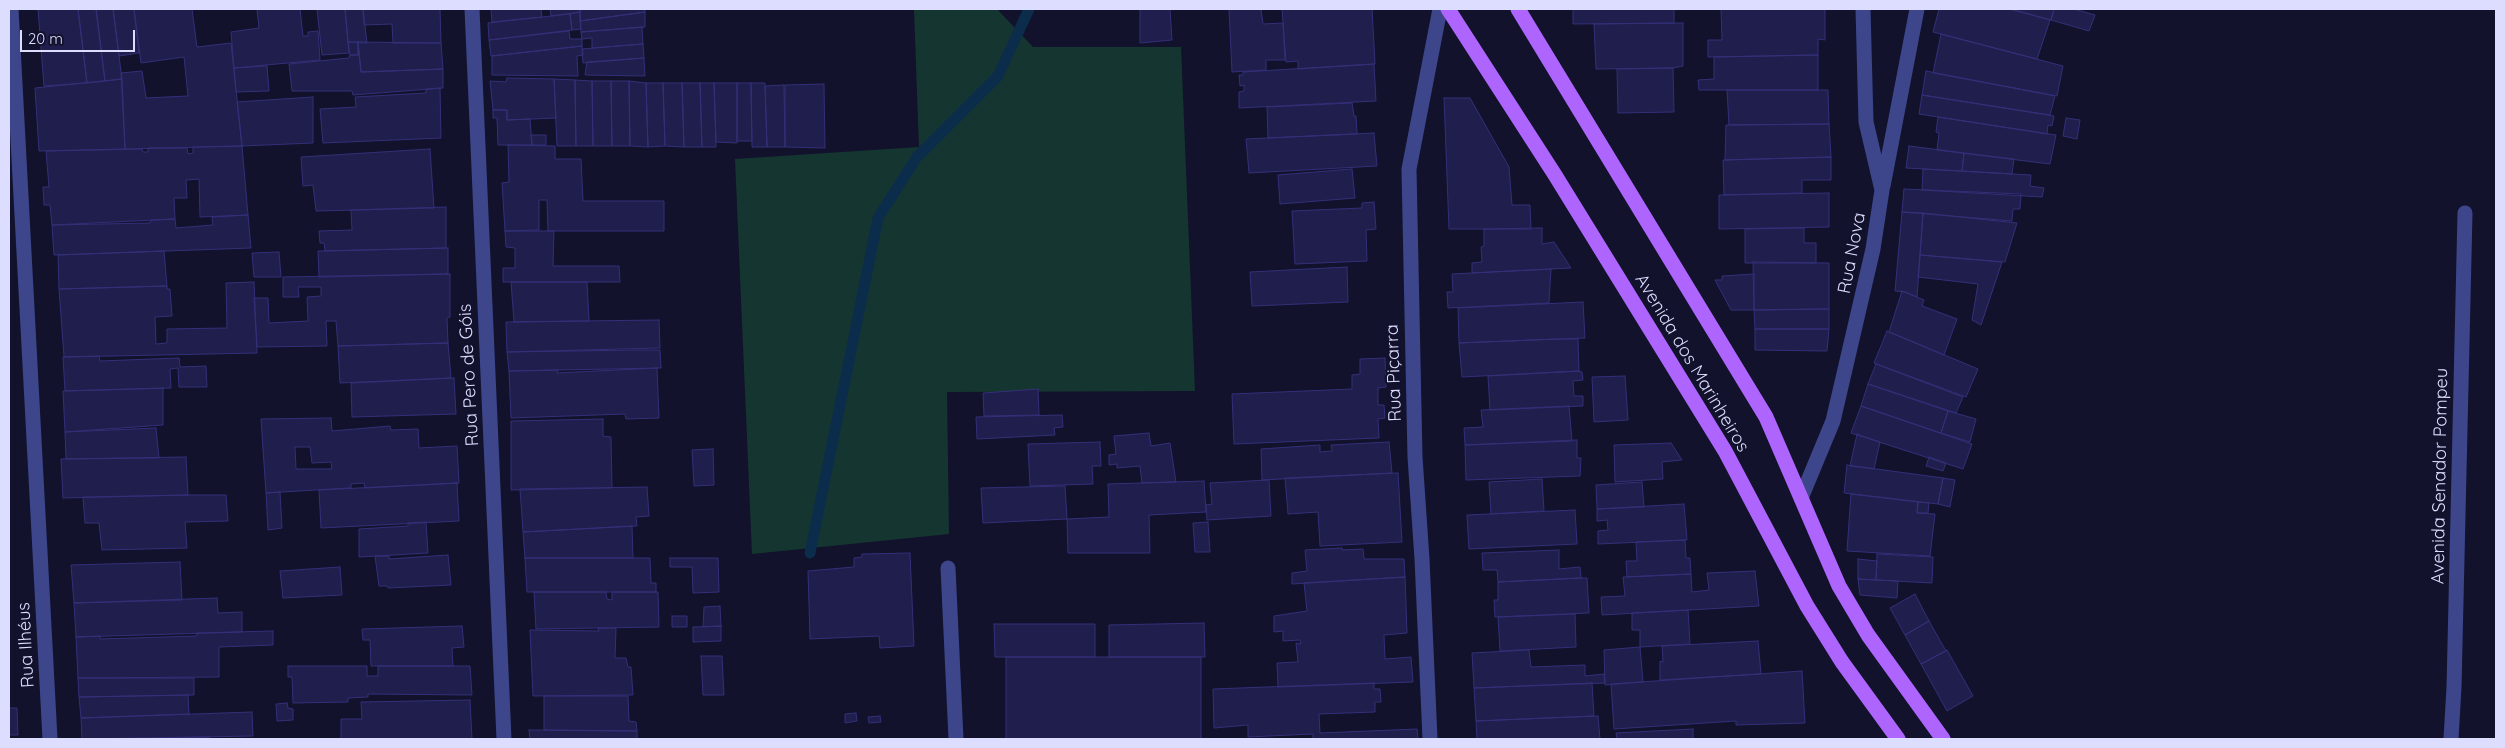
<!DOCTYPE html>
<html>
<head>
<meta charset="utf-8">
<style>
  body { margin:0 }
  #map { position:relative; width:2505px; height:748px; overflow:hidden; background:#12122c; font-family:Quicksand,sans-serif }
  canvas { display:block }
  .frame { position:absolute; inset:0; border:10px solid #dddeff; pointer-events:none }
  .scale { position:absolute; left:20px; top:30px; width:115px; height:22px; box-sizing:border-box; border:2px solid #dddeff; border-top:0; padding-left:6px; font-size:15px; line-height:18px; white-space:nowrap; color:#dddeff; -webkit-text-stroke:4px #12122c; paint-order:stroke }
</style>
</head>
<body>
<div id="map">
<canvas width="2505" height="748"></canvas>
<div class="frame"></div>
<div class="scale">20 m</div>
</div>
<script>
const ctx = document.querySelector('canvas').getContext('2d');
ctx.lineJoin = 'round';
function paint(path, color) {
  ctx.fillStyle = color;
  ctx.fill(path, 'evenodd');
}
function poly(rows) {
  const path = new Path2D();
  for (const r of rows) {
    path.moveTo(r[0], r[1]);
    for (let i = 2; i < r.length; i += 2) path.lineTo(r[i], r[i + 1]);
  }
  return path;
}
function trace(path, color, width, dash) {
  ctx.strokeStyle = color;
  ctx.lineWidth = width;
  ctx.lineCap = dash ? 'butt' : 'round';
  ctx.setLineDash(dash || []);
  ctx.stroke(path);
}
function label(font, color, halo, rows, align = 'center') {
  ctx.font = font + ' Quicksand,sans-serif';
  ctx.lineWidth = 4.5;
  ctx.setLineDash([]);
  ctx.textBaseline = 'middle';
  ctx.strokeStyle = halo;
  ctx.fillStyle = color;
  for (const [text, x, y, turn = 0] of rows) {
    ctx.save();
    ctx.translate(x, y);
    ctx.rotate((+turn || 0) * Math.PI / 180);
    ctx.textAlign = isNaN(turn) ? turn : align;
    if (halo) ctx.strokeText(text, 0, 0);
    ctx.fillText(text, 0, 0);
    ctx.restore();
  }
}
paint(poly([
  [914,9,997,9,1033,47,1181,47,1195,391,947,392,949,534,752,554,735,159,919,147]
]), '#153630');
trace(poly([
  [810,553,878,218,917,157,998,76,1029,9]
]), '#0b2d4b', 11);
const building = poly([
  [38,9,78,9,87,83,44,86,38,9],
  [78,9,96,9,105,81,87,83,78,9],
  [96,9,113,9,122,79,105,81,96,9],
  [113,9,134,9,139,53,119,56,113,9],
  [134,9,192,9,197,47,231,43,242,146,125,149,121,73,142,71,146,98,188,96,184,57,141,63,134,9],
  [257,9,300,9,303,36,308,36,308,32,318,31,320,60,234,68,231,32,259,28,257,9],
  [317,9,345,9,349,53,322,55,317,9],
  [345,9,363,9,367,43,348,42,345,9],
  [363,9,440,9,441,43,393,43,392,24,364,25,363,9],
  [491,9,541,9,542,17,492,22,491,9],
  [550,9,580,9,580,12,551,16,550,9],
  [580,9,644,9,645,12,580,21,580,9],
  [1140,9,1170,9,1172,40,1140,43,1140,9],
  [1229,9,1261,9,1263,24,1283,23,1285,60,1266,60,1266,70,1232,72,1229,9],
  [1282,9,1372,9,1375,64,1298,69,1298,61,1286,62,1282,9],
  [1573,9,1674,9,1674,23,1573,24,1573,9],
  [1721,9,1825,9,1825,40,1818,39,1818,55,1708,57,1708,40,1722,40,1721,9],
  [1939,9,2010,9,2050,20,2037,59,1933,32,1939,9],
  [2010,9,2054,9,2051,20,2010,9],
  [2054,9,2074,9,2095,15,2089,31,2051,20,2054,9],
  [580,12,581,29,572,30,570,14,580,12],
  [645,12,645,27,581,32,580,21,645,12],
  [570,14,572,30,489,40,488,23,570,14],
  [1683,23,1683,66,1673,68,1596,69,1594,24,1683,23],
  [642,27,643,44,592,48,592,38,582,39,581,32,642,27],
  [569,31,570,39,582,39,582,46,491,56,489,40,569,31],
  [1941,34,2063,66,2057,96,1933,73,1941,34],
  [348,42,358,42,358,55,350,55,348,42],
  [358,42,441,43,443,69,361,72,358,42],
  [358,42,361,72,443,69,443,88,353,95,352,91,292,91,289,64,349,58,350,55,358,55,358,42],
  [643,44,644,58,583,63,582,49,643,44],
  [582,46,583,55,577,56,578,76,492,75,492,56,582,46],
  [1818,55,1818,90,1699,90,1698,80,1714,79,1714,57,1818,55],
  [644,58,645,76,585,75,587,62,644,58],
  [1374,64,1376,101,1239,108,1239,92,1244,91,1244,85,1240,86,1239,75,1243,75,1243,72,1374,64],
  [267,66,269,91,236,92,234,68,267,66],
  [1673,68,1674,112,1618,113,1617,69,1673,68],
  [1926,71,2055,96,2050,115,1922,95,1926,71],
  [507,78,554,79,556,118,507,120,507,110,493,110,490,81,506,82,507,78],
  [122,79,125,149,39,151,35,88,122,79],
  [554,79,575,80,576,146,557,146,554,79],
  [575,80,592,81,593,146,576,146,575,80],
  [592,81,611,81,612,146,593,146,592,81],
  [611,81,629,81,630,146,612,146,611,81],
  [629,81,646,83,648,147,630,146,629,81],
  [646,83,663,83,665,146,648,147,646,83],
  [663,83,682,83,684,147,665,146,663,83],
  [682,83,700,83,702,147,684,147,682,83],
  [700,83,714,83,716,147,702,147,700,83],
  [714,83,737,83,737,143,716,142,714,83],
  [737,83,751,83,752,141,737,141,737,83],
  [751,83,765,83,767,147,752,147,751,83],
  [824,84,825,148,785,147,785,85,824,84],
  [784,85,785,147,767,147,765,86,784,85],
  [440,88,441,138,323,143,320,109,356,107,355,97,426,93,426,89,440,88],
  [1727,90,1828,90,1829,124,1729,125,1727,90],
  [1922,95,2054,116,2052,126,2048,125,2047,134,1919,114,1922,95],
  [313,97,313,143,242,146,237,102,313,97],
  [1444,98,1470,98,1509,167,1512,205,1530,205,1531,229,1449,229,1444,98],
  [1352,103,1354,116,1356,116,1357,134,1268,138,1267,107,1352,103],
  [493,110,507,110,507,120,530,119,532,145,498,145,497,118,493,118,493,110],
  [1938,117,2056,135,2050,164,1937,150,1939,133,1936,132,1938,117],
  [2066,118,2080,120,2077,139,2063,136,2066,118],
  [1829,124,1831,157,1725,160,1726,125,1829,124],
  [1374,133,1377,166,1249,173,1246,139,1374,133],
  [531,135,546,135,546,145,532,145,531,135],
  [508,145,555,146,555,159,581,159,583,201,664,201,664,231,548,231,547,200,539,200,539,230,505,231,502,183,509,182,508,145],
  [242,146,248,215,200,217,199,179,186,180,187,198,174,198,175,219,52,225,50,205,44,205,43,187,49,187,46,151,142,149,143,152,148,152,148,148,187,148,188,154,193,153,193,147,242,146],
  [1909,146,1964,153,1962,171,1906,168,1909,146],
  [430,149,434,208,316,211,313,185,303,186,301,157,430,149],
  [1964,153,2014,159,2012,174,1962,171,1964,153],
  [1831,157,1831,180,1802,180,1802,193,1724,195,1723,160,1831,157],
  [1352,169,1355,198,1280,204,1278,175,1352,169],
  [1923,169,2031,175,2030,186,2044,188,2042,197,1922,190,1923,169],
  [1904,189,2021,194,2020,209,2013,209,2012,221,1902,212,1904,189],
  [1829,193,1829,227,1719,229,1719,195,1829,193],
  [1374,202,1376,229,1366,230,1367,261,1295,264,1292,211,1362,208,1362,203,1374,202],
  [446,207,446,248,325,251,324,243,320,243,319,231,352,230,351,210,446,207],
  [1902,212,1923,213,1917,297,1905,292,1895,291,1902,212],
  [1923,213,2017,223,2005,262,1920,255,1923,213],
  [248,215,251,248,54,255,52,225,150,223,151,220,175,219,176,228,213,225,212,217,248,215],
  [1542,228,1542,244,1554,242,1571,268,1472,273,1472,263,1482,262,1481,247,1484,246,1484,229,1542,228],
  [1804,228,1804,243,1816,243,1816,263,1745,263,1745,229,1804,228],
  [505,231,554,231,553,266,619,266,620,282,503,282,503,268,515,268,515,248,506,247,505,231],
  [448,248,448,274,319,277,318,251,448,248],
  [164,251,167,286,59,289,58,255,164,251],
  [279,252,281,277,254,277,252,253,279,252],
  [1920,255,2002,262,1981,325,1972,320,1978,284,1918,277,1920,255],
  [1753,262,1829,263,1829,309,1754,310,1753,262],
  [1347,267,1348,302,1252,306,1250,272,1347,267],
  [1551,269,1549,303,1448,308,1447,292,1453,292,1452,274,1551,269],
  [450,274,450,317,447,318,448,343,338,346,336,321,326,321,327,346,257,347,254,298,268,298,269,323,308,321,307,297,321,296,321,287,298,287,299,297,283,297,283,277,450,274],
  [1754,274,1754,310,1731,310,1715,280,1722,280,1722,276,1754,274],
  [254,282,257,353,64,357,59,289,167,286,167,289,170,289,172,316,155,317,156,344,167,343,167,329,227,328,226,283,254,282],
  [511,282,587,282,589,321,514,322,511,282],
  [1902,291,1924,300,1922,306,1957,319,1944,355,1889,332,1902,291],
  [1583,302,1585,338,1459,343,1458,308,1583,302],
  [1820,309,1829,309,1829,329,1755,329,1754,310,1820,309],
  [659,320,660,348,507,352,506,322,659,320],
  [1755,329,1829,329,1827,351,1755,350,1755,329],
  [1887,331,1978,369,1966,397,1874,363,1887,331],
  [1556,339,1578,339,1579,371,1462,377,1459,343,1556,339],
  [448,343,451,378,340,383,338,346,448,343],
  [637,350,660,350,661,368,509,371,507,352,637,350],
  [99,356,100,361,179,358,180,367,206,366,207,387,179,387,178,368,170,369,171,388,65,391,63,357,99,356],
  [1385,358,1386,387,1378,388,1378,405,1384,405,1385,418,1378,419,1379,438,1234,444,1232,394,1352,389,1352,375,1360,374,1360,359,1385,358],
  [1876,364,1963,397,1956,413,1868,384,1876,364],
  [657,368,659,418,626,419,625,414,511,418,509,371,558,370,557,373,657,368],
  [1579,371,1582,372,1583,380,1573,381,1574,396,1583,396,1583,406,1490,410,1488,376,1579,371],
  [1625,376,1628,420,1594,422,1592,377,1625,376],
  [454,378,456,414,352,417,351,383,454,378],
  [1868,384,1948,411,1941,433,1861,406,1868,384],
  [163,388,163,425,65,432,63,391,163,388],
  [1038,389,1039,415,984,416,983,393,1038,389],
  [1569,406,1572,441,1465,445,1464,428,1483,427,1481,410,1569,406],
  [1861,406,1972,444,1963,469,1851,433,1861,406],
  [1948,411,1976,419,1970,442,1941,433,1948,411],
  [1062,415,1063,427,1054,428,1055,435,977,439,976,417,1062,415],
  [331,418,332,431,390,426,391,430,418,429,419,448,457,446,459,483,365,488,364,483,351,484,351,488,349,488,266,493,261,419,331,418],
  [295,447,310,447,312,463,331,462,332,469,296,469,295,447],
  [603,419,603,436,611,437,612,488,511,490,511,421,603,419],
  [156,428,159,458,66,459,65,432,156,428],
  [1149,433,1151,446,1170,443,1176,482,1142,483,1140,466,1117,468,1117,464,1109,465,1109,455,1116,454,1114,436,1149,433],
  [1857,434,1880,442,1874,469,1850,466,1857,434],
  [1577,440,1577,458,1581,458,1580,476,1466,480,1465,445,1577,440],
  [1100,442,1101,466,1092,466,1093,484,1030,486,1028,444,1100,442],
  [1389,442,1392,473,1262,480,1261,449,1320,445,1320,452,1332,451,1331,445,1389,442],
  [1671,443,1682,460,1662,462,1663,479,1615,482,1614,445,1671,443],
  [713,449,714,485,694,486,692,450,713,449],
  [186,457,188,495,63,498,61,459,186,457],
  [1929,457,1946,463,1943,471,1926,466,1929,457],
  [1847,465,1943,478,1938,504,1844,493,1847,465],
  [1398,473,1402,542,1320,546,1318,512,1288,514,1285,478,1398,473],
  [1943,478,1955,480,1950,507,1938,504,1943,478],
  [1542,479,1544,511,1491,514,1489,482,1542,479],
  [1269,480,1271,516,1207,520,1206,505,1212,504,1210,483,1269,480],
  [1204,481,1206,512,1149,515,1150,553,1068,553,1067,519,1109,517,1108,484,1204,481],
  [1642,482,1644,507,1597,509,1596,485,1642,482],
  [457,483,459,521,321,528,319,490,457,483],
  [1065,486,1067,519,983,523,981,488,1065,486],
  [647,487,649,516,636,517,637,526,523,532,520,489,647,487],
  [280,492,282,528,268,530,266,493,280,492],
  [1851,494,1918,502,1917,513,1935,514,1930,556,1847,551,1851,494],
  [188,495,226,495,228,521,185,522,187,548,102,550,99,523,85,523,83,497,188,495],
  [1918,502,1929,503,1928,513,1917,513,1918,502],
  [1684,504,1687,540,1598,544,1598,531,1608,530,1607,520,1597,521,1597,509,1684,504],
  [1575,510,1577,544,1469,549,1467,515,1575,510],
  [426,522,428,553,359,557,359,529,408,526,408,523,426,522],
  [1208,522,1210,552,1195,552,1193,523,1208,522],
  [632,526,633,558,525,558,523,532,632,526],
  [1685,540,1686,558,1690,558,1691,574,1627,577,1626,561,1637,561,1636,542,1685,540],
  [1342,548,1342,550,1363,549,1364,559,1404,559,1405,577,1292,584,1292,573,1307,571,1305,550,1342,548],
  [1559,550,1559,569,1580,567,1581,578,1498,582,1497,570,1483,570,1482,553,1559,550],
  [910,553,914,646,880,648,879,636,810,639,808,571,854,567,854,558,862,557,862,554,910,553],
  [1877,554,1933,557,1932,583,1876,580,1877,554],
  [448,555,451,585,388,588,387,586,379,586,375,556,389,556,389,559,448,555],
  [525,558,650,558,651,583,656,583,656,592,527,592,525,558],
  [670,558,718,558,719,592,693,593,692,567,670,567,670,558],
  [1858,559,1877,561,1876,580,1858,579,1858,559],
  [180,562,182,600,74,603,71,565,180,562],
  [340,567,342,595,283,598,280,571,340,567],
  [1755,571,1759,606,1602,615,1601,597,1625,596,1623,577,1691,574,1692,592,1709,590,1707,573,1755,571],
  [1405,577,1407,633,1384,635,1385,659,1411,657,1413,682,1278,687,1277,663,1298,662,1296,643,1301,644,1300,640,1283,641,1283,631,1274,632,1274,616,1307,611,1304,583,1405,577],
  [1581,578,1587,578,1589,613,1495,617,1494,600,1498,600,1498,582,1581,578],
  [1858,579,1898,581,1897,598,1860,595,1858,579],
  [534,592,606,592,607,599,612,600,612,592,658,592,659,627,536,629,534,592],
  [1915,594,1929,621,1905,635,1890,608,1915,594],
  [217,598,218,613,242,612,242,632,76,637,74,603,217,598],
  [720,606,721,626,703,627,704,607,720,606],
  [1688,610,1690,644,1640,647,1640,630,1632,630,1632,613,1688,610],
  [1575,614,1576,647,1500,651,1498,617,1575,614],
  [672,616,687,616,687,627,672,627,672,616],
  [1929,621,1946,651,1921,664,1905,635,1929,621],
  [1204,623,1205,657,1109,657,1109,625,1204,623],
  [994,624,1095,624,1095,657,995,657,994,624],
  [462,626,464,647,452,648,453,666,371,666,370,640,363,640,362,629,462,626],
  [721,626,721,641,693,642,693,627,721,626],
  [598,628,616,628,615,658,626,658,628,667,631,667,633,695,533,696,530,630,599,631,598,628],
  [273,631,273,645,219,647,219,677,78,678,76,637,100,636,100,639,197,636,197,633,273,631],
  [1758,641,1761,674,1660,680,1660,661,1663,662,1662,646,1758,641],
  [1640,647,1643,682,1605,685,1604,650,1640,647],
  [1529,650,1531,667,1585,665,1585,676,1604,674,1605,683,1474,688,1472,653,1529,650],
  [1947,650,1973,696,1947,711,1921,664,1947,650],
  [701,656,722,656,724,695,703,695,701,656],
  [1006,657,1201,657,1201,739,1006,739,1006,657],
  [288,666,367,666,367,676,378,676,378,666,470,666,472,695,368,694,368,697,348,698,348,702,293,703,292,677,288,677,288,666],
  [1802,671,1805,723,1736,725,1736,721,1614,729,1611,684,1802,671],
  [78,678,194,678,194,695,79,697,78,678],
  [1374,683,1374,689,1380,689,1381,702,1375,702,1375,712,1319,714,1320,733,1417,729,1418,739,1313,739,1313,734,1248,737,1248,725,1214,728,1213,689,1374,683],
  [1592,683,1594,716,1476,721,1474,688,1592,683],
  [188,695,189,714,81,718,79,697,188,695],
  [544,696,628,696,629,721,636,722,637,731,544,730,544,696],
  [470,700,472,739,341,739,341,719,362,719,361,702,470,700],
  [287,703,288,708,293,709,293,720,277,721,276,704,287,703],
  [9,708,17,708,18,735,9,735,9,708],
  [252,712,253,736,82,739,81,718,252,712],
  [856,713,857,721,845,723,845,714,856,713],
  [880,716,881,722,869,723,868,717,880,716],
  [1598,716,1600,739,1477,739,1476,721,1598,716],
  [1693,729,1693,739,1617,739,1616,733,1693,729],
  [529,730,637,731,637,739,530,739,529,730],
  [209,737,210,739,136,739,209,737]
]);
paint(building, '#201e4d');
trace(building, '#333079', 1);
trace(poly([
  [11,9,50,739],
  [472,9,504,739],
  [1883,186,1917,9],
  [1801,498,1833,421,1873,249,1882,190,1866,122,1863,9],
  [948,568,956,739],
  [1430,739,1422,559,1415,457,1409,169,1440,9],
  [2451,739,2454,687,2465,213]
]), '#3d468b', 15);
trace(poly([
  [1448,9,1555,175,1725,451,1807,606,1842,662,1898,739],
  [1518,9,1766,417,1839,586,1868,635,1943,739]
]), '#ad65fe', 15);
label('18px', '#dddeff', '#12122c', [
  ["Rua Nova",1852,253,-79],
  ["Avenida dos Marinheiros",1692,363,59],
  ["Rua Piçarra",1394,373,-92],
  ["Rua Pero de Góis",469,375,-93],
  ["Avenida Senador Pompeu",2440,476,-89],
  ["Rua Ilhéus",26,645,-93]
]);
</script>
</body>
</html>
